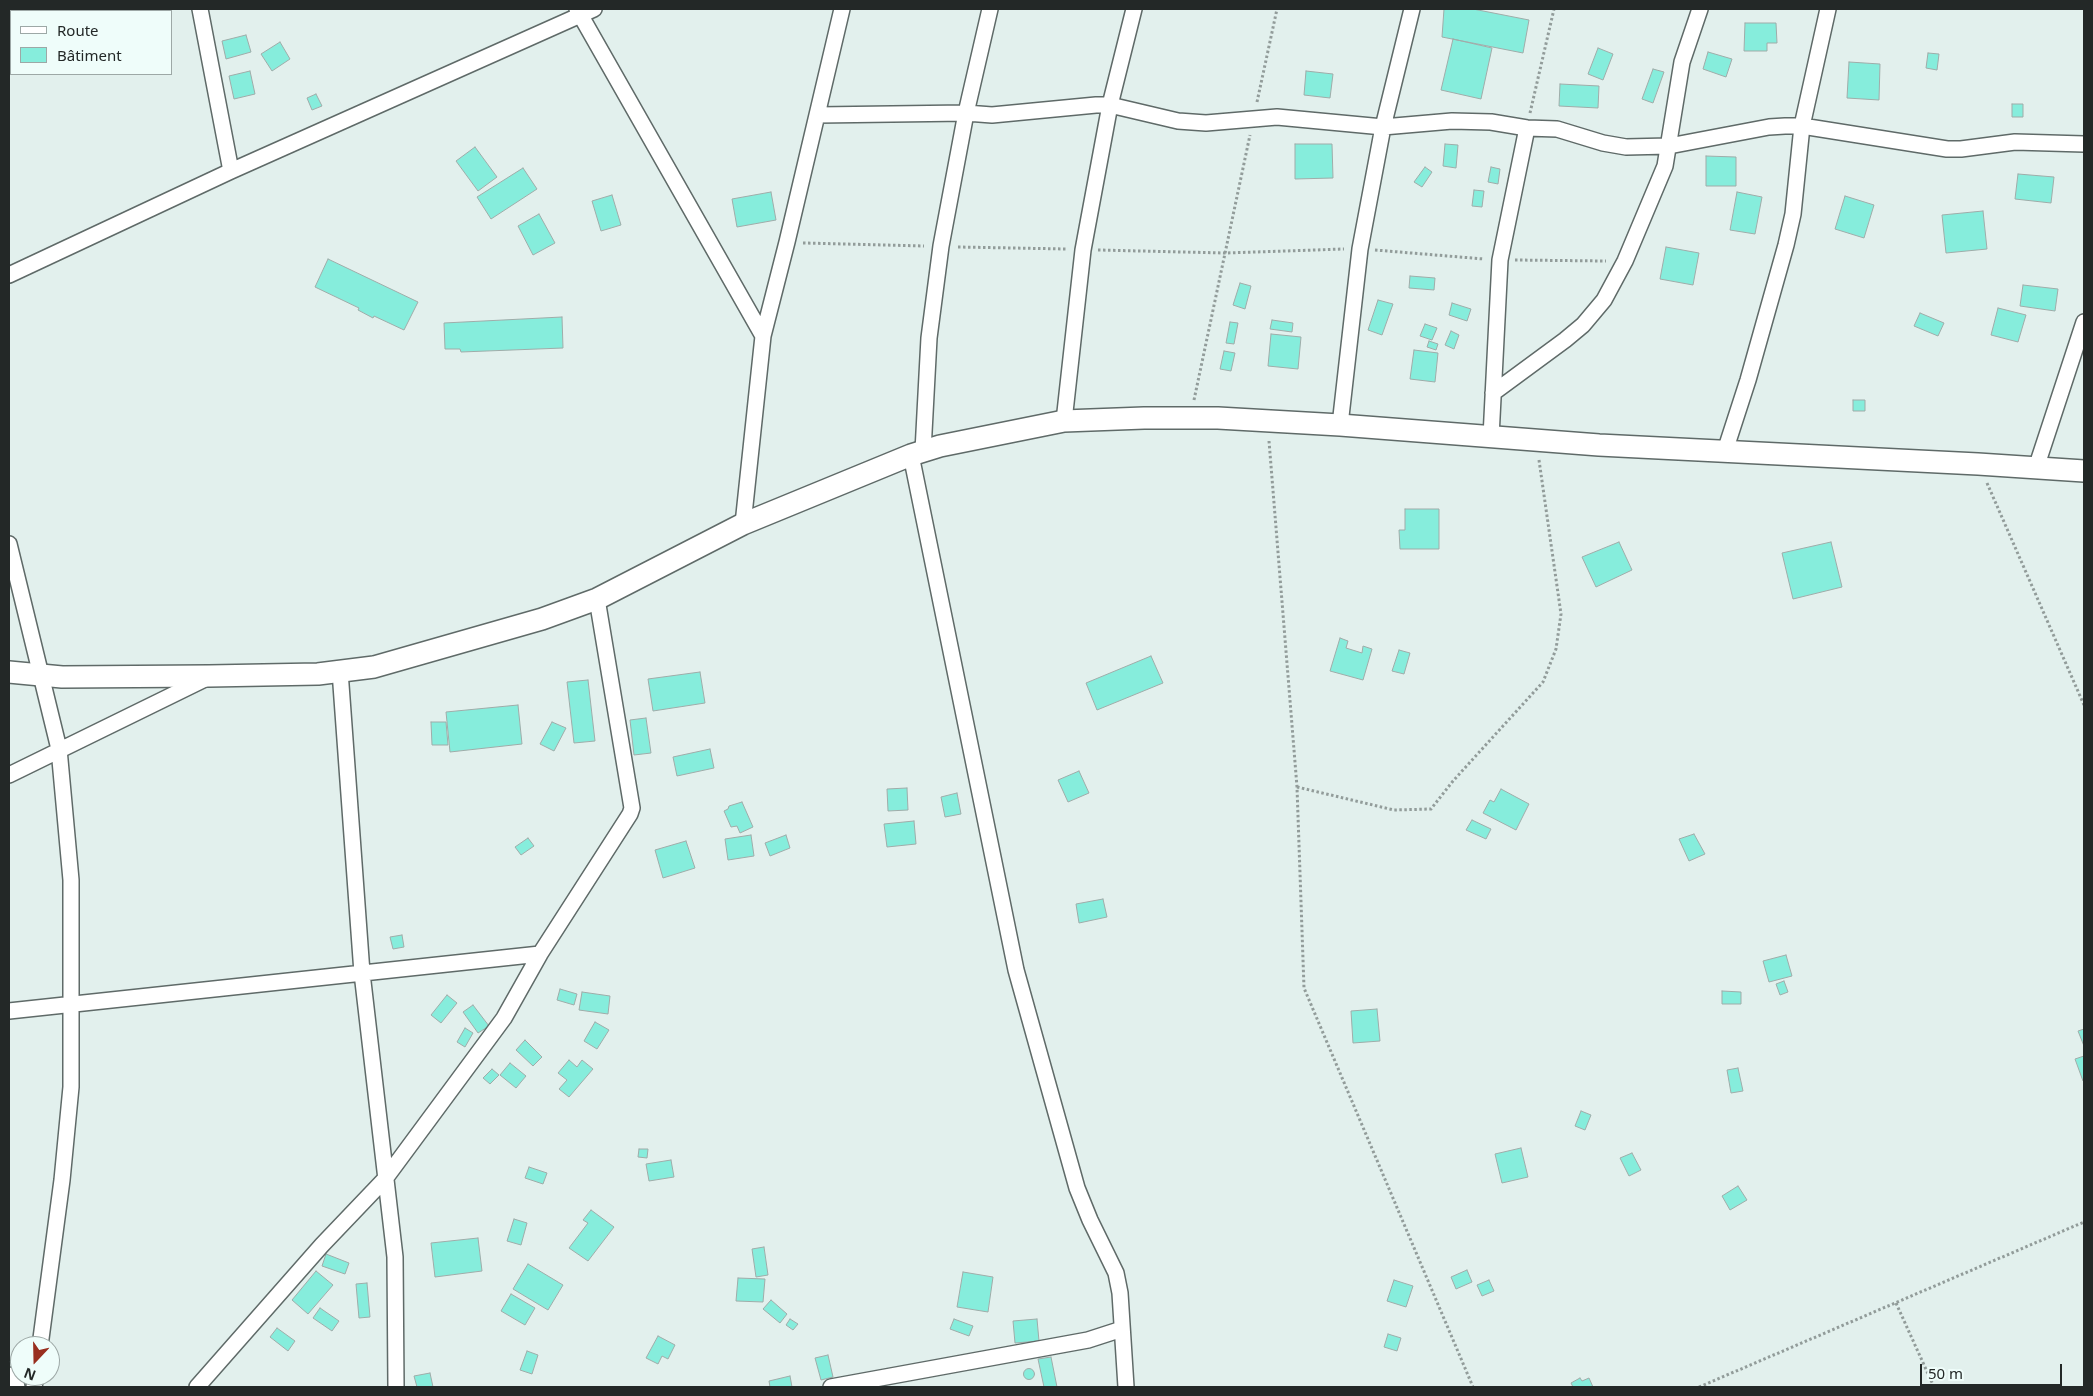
<!DOCTYPE html>
<html>
<head>
<meta charset="utf-8">
<style>
  body { margin:0 }
  #map { position:relative; width:2093px; height:1396px; overflow:hidden; background:#e2f0ed; font-family:"Noto Sans",sans-serif }
  canvas { display:block }
  .frame { position:absolute; inset:0; border:10px solid #232827; pointer-events:none }
  .legend { position:absolute; left:10px; top:10px; width:162px; height:65px; box-sizing:border-box; background:#effdfa; border:1px solid #9da8a6; margin:0; padding:6px 9px; list-style:none; font-size:15px; color:#232827 }
  .legend li { display:flex; align-items:center; gap:10px; height:25px }
  .legend b { width:25px; border:1px solid #9da8a6 }
  .north { position:absolute; left:10px; top:1336px; width:50px; height:50px; box-sizing:border-box; background:#effdfa; border:1px solid #9da8a6; border-radius:50%; rotate:201deg; font-size:14px; font-weight:700; line-height:20px; text-align:center; color:#232827 }
  .north::after { content:''; display:block; margin:auto; width:18px; height:22px; background:#992f1f; clip-path:polygon(50% 0,100% 100%,50% 72%,0 100%) }
  .scale { position:absolute; left:1920px; top:1364px; width:142px; height:22px; box-sizing:border-box; border:2px solid #232827; border-top:0; padding-left:6px; font-size:15px; line-height:18px; white-space:nowrap; color:#232827; -webkit-text-stroke:4px #effdfa; paint-order:stroke }
</style>
</head>
<body>
<div id="map">
<canvas width="2093" height="1396"></canvas>
<div class="frame"></div>
<ul class="legend">
<li><b style="height:6px;background:#fff"></b>Route</li>
<li><b style="height:14px;background:#86eddc"></b>Bâtiment</li>
</ul>
<div class="north">N</div>
<div class="scale">50 m</div>
</div>
<script>
const ctx = document.querySelector('canvas').getContext('2d');
ctx.lineJoin = 'round';
function paint(path, color) {
  ctx.fillStyle = color;
  ctx.fill(path, 'evenodd');
}
function poly(rows) {
  const path = new Path2D();
  for (const r of rows) {
    if (r.length === 3) {
      path.moveTo(r[0] + r[2], r[1]);
      path.arc(r[0], r[1], r[2], 0, 2 * Math.PI);
      continue;
    }
    path.moveTo(r[0], r[1]);
    for (let i = 2; i < r.length; i += 2) path.lineTo(r[i], r[i + 1]);
  }
  return path;
}
function trace(path, color, width, dash) {
  ctx.strokeStyle = color;
  ctx.lineWidth = width;
  ctx.lineCap = dash ? 'butt' : 'round';
  ctx.setLineDash(dash || []);
  ctx.stroke(path);
}
const building = poly([
  [13,9,45,9,47,11,11,12,13,9],
  [1444,9,1473,9,1529,20,1523,53,1442,37,1444,9],
  [1745,23,1776,23,1777,43,1767,43,1767,51,1744,51,1745,23],
  [246,35,251,52,226,59,222,41,246,35],
  [1453,39,1492,48,1481,99,1441,90,1453,39],
  [280,42,290,59,272,71,261,54,280,42],
  [1598,48,1613,54,1603,80,1588,74,1598,48],
  [1708,52,1732,59,1726,77,1703,69,1708,52],
  [1928,53,1939,54,1937,70,1926,68,1928,53],
  [1849,62,1880,64,1879,100,1847,98,1849,62],
  [1653,69,1664,72,1653,103,1642,99,1653,69],
  [250,71,255,94,234,99,229,76,250,71],
  [1306,71,1333,74,1330,98,1304,95,1306,71],
  [1560,84,1599,86,1598,108,1559,106,1560,84],
  [316,94,322,106,312,110,307,98,316,94],
  [2012,104,2023,104,2023,117,2012,117,2012,104],
  [1295,144,1332,144,1333,178,1295,179,1295,144],
  [1445,144,1458,145,1456,168,1443,166,1445,144],
  [475,147,497,177,478,191,456,161,475,147],
  [1706,156,1736,157,1736,186,1706,186,1706,156],
  [1425,167,1432,172,1422,187,1414,182,1425,167],
  [1491,167,1500,169,1498,184,1488,182,1491,167],
  [523,168,537,189,491,219,477,197,523,168],
  [2018,174,2054,177,2051,203,2015,199,2018,174],
  [1474,190,1484,191,1482,207,1472,206,1474,190],
  [771,192,776,220,737,227,732,199,771,192],
  [1737,192,1762,197,1755,234,1730,230,1737,192],
  [612,195,621,225,601,231,592,201,612,195],
  [1845,196,1874,205,1864,238,1835,229,1845,196],
  [1983,211,1987,249,1946,253,1942,215,1983,211],
  [539,214,555,243,533,255,518,226,539,214],
  [1666,247,1699,253,1693,285,1660,279,1666,247],
  [328,259,418,302,404,330,374,316,373,318,358,310,359,308,315,287,328,259],
  [1410,276,1435,278,1434,290,1409,288,1410,276],
  [1240,283,1251,286,1245,309,1233,305,1240,283],
  [2023,285,2058,289,2055,311,2020,306,2023,285],
  [1378,300,1393,304,1382,335,1368,330,1378,300],
  [1452,303,1471,309,1467,321,1449,315,1452,303],
  [1998,308,2026,315,2018,342,1991,335,1998,308],
  [1920,313,1944,323,1938,336,1914,326,1920,313],
  [562,317,563,348,461,352,460,349,445,349,444,323,562,317],
  [1272,320,1293,323,1292,332,1270,329,1272,320],
  [1230,322,1238,323,1234,344,1226,343,1230,322],
  [1425,324,1437,328,1432,340,1420,336,1425,324],
  [1451,331,1459,335,1454,349,1445,345,1451,331],
  [1271,334,1301,337,1298,369,1268,366,1271,334],
  [1429,341,1438,344,1436,350,1427,347,1429,341],
  [1414,350,1438,353,1435,382,1410,379,1414,350],
  [1224,351,1235,353,1231,371,1220,369,1224,351],
  [1853,400,1865,400,1865,411,1853,411,1853,400],
  [1405,509,1439,509,1439,549,1400,549,1399,530,1405,530,1405,509],
  [1619,542,1632,570,1596,587,1582,557,1619,542],
  [1831,542,1842,587,1793,599,1782,553,1831,542],
  [1340,638,1348,641,1346,648,1362,653,1363,646,1372,649,1363,680,1330,671,1340,638],
  [1399,650,1410,653,1404,674,1392,671,1399,650],
  [1151,656,1163,683,1097,710,1086,683,1151,656],
  [700,672,705,703,653,711,648,679,700,672],
  [588,680,595,741,574,743,567,682,588,680],
  [518,705,522,744,450,752,446,712,518,705],
  [646,718,651,753,634,755,630,720,646,718],
  [431,722,446,722,448,745,432,745,431,722],
  [552,722,566,728,554,751,540,744,552,722],
  [710,749,714,768,677,776,673,757,710,749],
  [1079,771,1089,793,1068,802,1058,780,1079,771],
  [907,788,908,810,888,811,887,789,907,788],
  [1501,789,1529,804,1516,830,1483,813,1490,800,1494,802,1501,789],
  [957,793,961,814,945,817,941,797,957,793],
  [742,802,753,827,740,833,737,826,731,827,724,811,728,809,729,806,742,802],
  [1472,820,1491,829,1486,839,1466,830,1472,820],
  [914,821,916,844,887,847,884,824,914,821],
  [1694,834,1705,854,1689,861,1679,839,1694,834],
  [751,835,754,856,728,860,725,839,751,835],
  [786,835,790,848,770,856,765,843,786,835],
  [528,838,534,846,521,855,515,847,528,838],
  [686,841,695,868,663,878,655,850,686,841],
  [1103,899,1107,917,1079,923,1076,904,1103,899],
  [402,935,404,947,393,949,390,937,402,935],
  [1786,955,1792,976,1769,982,1763,961,1786,955],
  [1784,981,1788,992,1780,995,1776,984,1784,981],
  [560,989,577,994,574,1005,557,1000,560,989],
  [1722,991,1741,992,1741,1004,1722,1004,1722,991],
  [582,992,610,996,608,1014,579,1010,582,992],
  [447,995,457,1003,441,1023,431,1015,447,995],
  [473,1005,489,1026,478,1033,463,1012,473,1005],
  [1377,1009,1380,1041,1353,1043,1351,1011,1377,1009],
  [595,1022,609,1030,597,1049,584,1041,595,1022],
  [465,1028,473,1033,465,1047,457,1042,465,1028],
  [2084,1029,2084,1046,2078,1031,2084,1029],
  [525,1040,542,1057,533,1066,516,1050,525,1040],
  [2084,1056,2084,1081,2083,1081,2075,1059,2084,1056],
  [569,1060,577,1067,582,1060,593,1069,569,1097,559,1089,567,1080,558,1073,569,1060],
  [510,1063,526,1076,516,1088,500,1075,510,1063],
  [1738,1068,1743,1091,1731,1093,1727,1070,1738,1068],
  [492,1069,499,1075,490,1084,483,1078,492,1069],
  [1581,1111,1591,1115,1585,1130,1575,1126,1581,1111],
  [1521,1148,1528,1177,1502,1183,1495,1154,1521,1148],
  [639,1149,648,1149,647,1158,638,1157,639,1149],
  [1632,1153,1641,1170,1629,1176,1620,1158,1632,1153],
  [671,1160,674,1177,649,1181,646,1164,671,1160],
  [529,1167,547,1173,543,1184,525,1178,529,1167],
  [1738,1186,1747,1200,1730,1210,1722,1196,1738,1186],
  [591,1210,614,1227,588,1261,569,1248,588,1223,583,1220,591,1210],
  [514,1219,527,1223,521,1245,507,1241,514,1219],
  [478,1238,482,1271,435,1277,431,1243,478,1238],
  [764,1247,768,1275,756,1277,752,1249,764,1247],
  [326,1254,349,1263,345,1274,322,1266,326,1254],
  [528,1264,563,1285,548,1310,513,1289,528,1264],
  [1467,1270,1472,1282,1456,1289,1451,1277,1467,1270],
  [316,1271,333,1285,308,1314,292,1300,316,1271],
  [963,1272,993,1277,988,1312,957,1307,963,1272],
  [738,1278,765,1279,763,1302,736,1301,738,1278],
  [1394,1280,1413,1286,1406,1307,1387,1301,1394,1280],
  [1489,1280,1494,1291,1482,1296,1477,1285,1489,1280],
  [367,1283,370,1317,359,1318,356,1284,367,1283],
  [511,1294,535,1308,525,1325,501,1311,511,1294],
  [771,1300,787,1314,780,1323,763,1309,771,1300],
  [320,1308,339,1321,332,1331,313,1318,320,1308],
  [790,1319,798,1324,793,1330,786,1325,790,1319],
  [954,1319,973,1326,969,1336,950,1329,954,1319],
  [1037,1319,1039,1341,1015,1343,1013,1321,1037,1319],
  [277,1328,295,1341,288,1351,270,1337,277,1328],
  [1388,1334,1401,1338,1397,1351,1384,1347,1388,1334],
  [658,1336,675,1345,668,1359,662,1356,658,1364,646,1358,658,1336],
  [527,1351,538,1355,532,1374,520,1370,527,1351],
  [828,1355,833,1377,821,1380,815,1358,828,1355],
  [1051,1357,1057,1387,1044,1387,1038,1359,1051,1357],
  [1029,1374,5.5],
  [430,1373,433,1387,417,1387,414,1376,430,1373],
  [790,1376,792,1387,770,1387,769,1381,790,1376],
  [1580,1378,1582,1381,1589,1378,1593,1387,1573,1387,1571,1383,1580,1378]
]);
paint(building, '#86eddc');
trace(building, '#9faca9', 1);
const street = poly([
  [200,9,231,171],
  [577,9,763,336],
  [818,115,966,113,992,115,1096,105,1110,105,1178,121,1206,123,1277,117,1383,127,1452,121,1491,122,1527,128,1557,129,1603,143,1626,147,1669,146,1769,127,1785,126,1802,126,1947,149,1961,149,2015,142,2084,144],
  [9,275,231,171,594,9],
  [1493,393,1565,340,1583,325,1604,300,1625,261,1665,166,1682,62,1700,9],
  [1064,421,1083,250,1110,105,1134,9],
  [1340,425,1360,249,1383,127,1412,9],
  [1491,437,1500,260,1527,128],
  [923,451,929,338,941,246,966,113,990,9],
  [1725,451,1748,380,1786,245,1793,214,1802,126,1828,9],
  [911,455,1016,970,1077,1188,1090,1220,1116,1273,1120,1293,1126,1387],
  [2036,468,2084,322],
  [743,524,763,336,787,242,842,9],
  [9,544,59,749,71,880,71,1087,62,1180,40,1346],
  [340,671,362,973,395,1257,396,1387],
  [9,775,205,679],
  [9,1011,540,954],
  [34,1387,36,1376],
  [197,1387,322,1245,385,1179,504,1018,540,954,630,814,632,808,597,599],
  [831,1387,1088,1340,1122,1329]
]);
const secondary = poly([
  [9,672,62,677,209,676,318,674,374,667,542,619,597,599,743,524,911,455,940,446,1064,421,1144,418,1218,418,1340,425,1599,445,1978,464,2084,471],
  [9,1378,14,1387]
]);
trace(street, '#5f6a68', 18);
trace(secondary, '#5f6a68', 24);
trace(poly([
  [1257,102,1277,9],
  [1530,113,1554,9],
  [803,243,924,246],
  [958,247,1067,249],
  [1098,250,1225,253,1344,249],
  [1375,250,1484,259],
  [1515,260,1606,261],
  [1194,400,1250,135],
  [1269,441,1297,787,1304,988,1473,1387],
  [1987,483,2084,705],
  [1297,787,1394,810,1431,809,1453,781,1543,682,1556,649,1561,614,1539,460],
  [1896,1303,1934,1387],
  [1699,1387,2084,1222]
]), '#929c9a', 3, [2.5, 2.5]);
trace(street, '#fff', 15);
trace(secondary, '#fff', 21);
</script>
</body>
</html>
